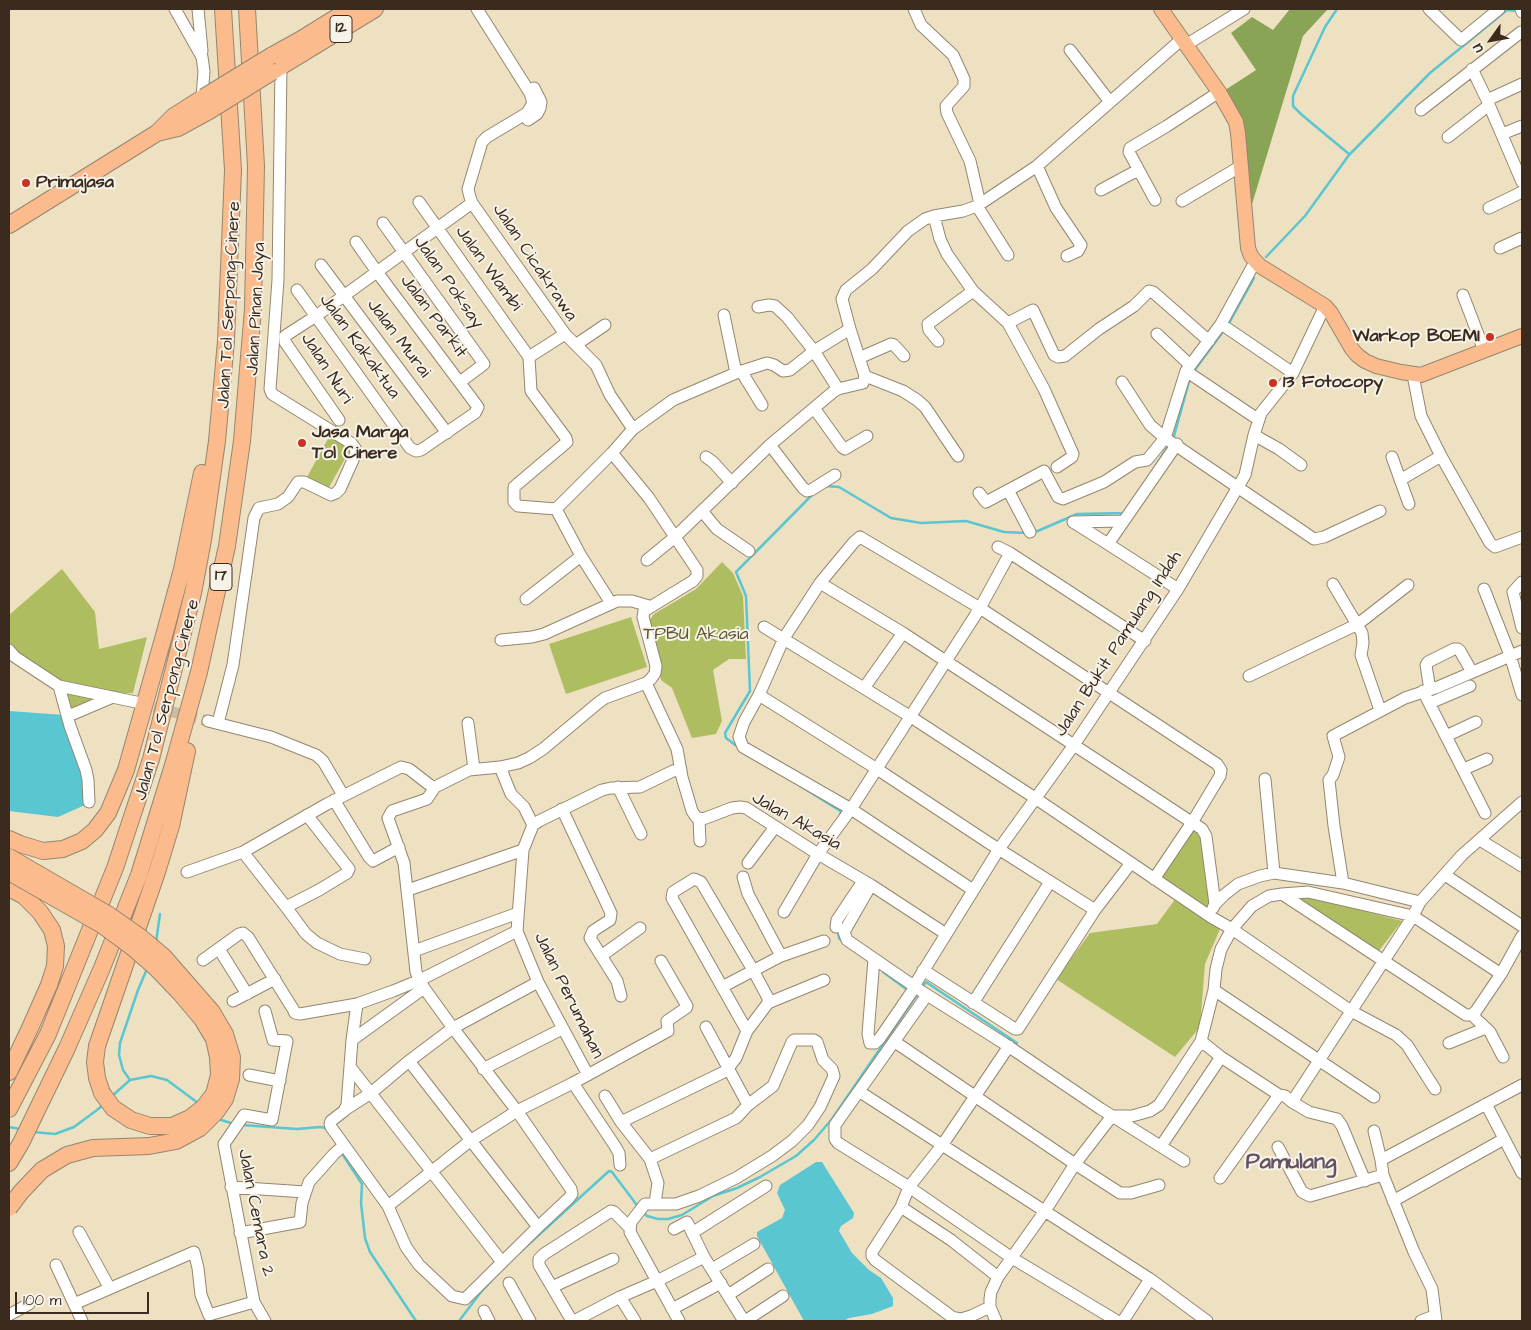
<!DOCTYPE html>
<html>
<head>
<meta charset="utf-8">
<style>
  body { margin:0 }
  #map { position:relative; width:1531px; height:1330px; overflow:hidden; background:#eee1c2; font-family:"Architects Daughter",sans-serif }
  canvas { display:block }
  .frame { position:absolute; inset:0; border:10px solid #3b2a1e; pointer-events:none }
  .north { position:absolute; left:1466px; top:15px; width:50px; height:50px; -webkit-text-stroke:4px #f7f3e8; paint-order:stroke; rotate:238deg; font-size:14px; font-weight:700; line-height:20px; text-align:center; color:#3b2a1e }
  .north::after { content:''; display:block; margin:auto; width:18px; height:22px; background:#3b2a1e; clip-path:polygon(50% 0,100% 100%,50% 72%,0 100%) }
  .scale { position:absolute; left:15px; top:1292px; width:134px; height:22px; box-sizing:border-box; border:2px solid #3b2a1e; border-top:0; padding-left:6px; font-size:15px; line-height:18px; white-space:nowrap; color:#3b2a1e; -webkit-text-stroke:4px #f7f3e8; paint-order:stroke }
</style>
</head>
<body>
<div id="map">
<canvas width="1531" height="1330"></canvas>
<div class="frame"></div>
<div class="north">U</div>
<div class="scale">100 m</div>
</div>
<script>
const ctx = document.querySelector('canvas').getContext('2d');
ctx.lineJoin = 'round';
function paint(path, color) {
  ctx.fillStyle = color;
  ctx.fill(path, 'evenodd');
}
function poly(rows) {
  const path = new Path2D();
  for (const r of rows) {
    path.moveTo(r[0], r[1]);
    for (let i = 2; i < r.length; i += 2) path.lineTo(r[i], r[i + 1]);
  }
  return path;
}
function trace(path, color, width, dash) {
  ctx.strokeStyle = color;
  ctx.lineWidth = width;
  ctx.lineCap = dash ? 'butt' : 'round';
  ctx.setLineDash(dash || []);
  ctx.stroke(path);
}
function label(font, color, halo, rows, align = 'center') {
  ctx.font = font + ' "Architects Daughter",sans-serif';
  ctx.lineWidth = 4;
  ctx.setLineDash([]);
  ctx.textBaseline = 'middle';
  ctx.strokeStyle = halo;
  ctx.fillStyle = color;
  for (const [text, x, y, turn = 0] of rows) {
    ctx.save();
    ctx.translate(x, y);
    ctx.rotate((+turn || 0) * Math.PI / 180);
    ctx.textAlign = isNaN(turn) ? turn : align;
    if (halo) ctx.strokeText(text, 0, 0);
    ctx.fillText(text, 0, 0);
    ctx.restore();
  }
}
paint(poly([
  [329,437,351,448,328,489,307,477],
  [722,562,733,573,743,596,746,659,729,659,713,670,722,721,716,734,692,738,672,688,661,680,648,622,654,614,696,589],
  [62,569,95,612,99,649,147,637,133,693,109,694,64,715,59,687,27,658,9,659,9,615],
  [631,617,647,667,566,694,549,644],
  [1193,827,1202,834,1211,904,1208,910,1159,878],
  [1310,897,1402,921,1378,952,1292,898],
  [1176,898,1220,929,1205,964,1200,1027,1175,1057,1056,979,1090,933,1157,924]
]), '#aebd60');
paint(poly([
  [1290,9,1328,9,1303,36,1246,224,1238,125,1219,94,1256,70,1231,33,1252,17,1273,30]
]), '#8aa456');
paint(poly([
  [9,711,64,715,81,770,85,805,58,817,9,811],
  [816,1162,822,1162,854,1213,853,1218,841,1226,839,1231,852,1253,869,1270,881,1278,893,1298,893,1306,872,1314,849,1318,844,1321,804,1321,757,1236,757,1232,782,1218,785,1210,777,1193,780,1185]
]), '#5ac6d1');
trace(poly([
  [1337,9,1325,27,1293,96,1293,106,1302,115,1349,154],
  [1266,257,1305,216,1349,155,1430,73,1507,10,1518,11],
  [1228,325,1254,278],
  [1194,371,1225,329],
  [1174,436,1190,378],
  [1156,465,1167,448],
  [826,486,839,487,891,518,921,523,966,521,1004,532,1027,533],
  [1033,533,1077,514,1124,513,1125,511],
  [738,747,726,738,725,733,750,691,746,596,736,572,813,494],
  [802,787,842,812,840,814],
  [839,930,838,932,839,938,843,942],
  [156,942,160,914],
  [883,972,909,991],
  [922,987,926,982,1017,1043],
  [130,1080,123,1070,119,1055,120,1043,138,990,147,969],
  [111,1097,130,1080,151,1076,167,1080,198,1103],
  [218,1119,234,1124],
  [242,1125,297,1129,320,1127,326,1128,327,1130],
  [9,1127,20,1129],
  [33,1132,55,1134,74,1127,97,1110,104,1104],
  [341,1152,362,1184,361,1203,365,1238,370,1252,416,1321],
  [643,1212,647,1216,658,1219,668,1219,682,1215,713,1196,737,1188,760,1177,796,1156,814,1140,832,1119,918,993],
  [519,1253,609,1171,612,1172,639,1208],
  [459,1321,481,1292,494,1278]
]), '#5ac6d1', 2.5);
trace(poly([
  [138,703,208,721]
]), '#cabca1', 11, [11, 5.5]);
const minor = poly([
  [175,9,202,57,204,71,202,98],
  [198,9,202,51],
  [477,9,530,93,533,103,527,113,487,137,482,142,468,189,470,197,472,203,565,334,596,365,610,395,633,429,612,453,556,509],
  [914,9,921,25,953,55,964,79,964,86,946,106,947,113,970,161,980,204],
  [1429,9,1461,40,1499,9],
  [1521,9,1522,12],
  [1186,45,1244,9],
  [1070,50,1110,102],
  [1472,69,1487,100,1522,182],
  [1487,100,1522,84],
  [1421,110,1521,32],
  [528,120,537,114,540,108,541,102,534,88],
  [1502,134,1522,126],
  [1448,137,1489,105],
  [1037,166,1056,208,1081,245,1078,251,1067,256],
  [1101,190,1138,170],
  [1155,200,1129,152,1130,148,1167,126,1219,92],
  [1182,201,1241,166],
  [419,202,529,357],
  [977,206,1008,255],
  [1489,208,1522,192],
  [934,216,940,239,947,254,973,291,1008,323,1044,389,1073,454,1072,457,1057,467],
  [383,223,484,364,460,382],
  [1500,248,1522,238],
  [321,265,447,433],
  [297,290,410,448,416,451,421,450,475,413,478,407,377,272,356,242],
  [1463,295,1484,350],
  [758,307,769,305,775,306,787,317,814,351,838,389],
  [724,315,736,373],
  [1008,323,1033,310,1054,355,1058,357,1065,356,1099,329,1134,306,1149,291,1153,292,1209,341],
  [1221,324,1293,373],
  [1157,334,1190,365],
  [938,341,929,330,928,324,973,291],
  [577,344,605,325],
  [529,357,531,391,566,438,567,442,514,487,514,502,518,506,556,509],
  [529,357,565,334],
  [859,358,891,344,894,345,904,356],
  [741,371,762,405],
  [1186,371,1259,420],
  [1413,375,1421,416,1441,456,1490,543,1495,547,1522,537],
  [865,376,903,391,917,400,925,407,958,456],
  [1122,382,1150,425,1165,438,1314,539,1324,537,1380,511],
  [814,408,842,447,845,449,867,436],
  [339,420,285,342,285,336,316,316,472,203],
  [633,429,673,400,736,373,767,363,774,365,783,371,790,370,814,351,850,329],
  [1254,435,1279,449,1301,465],
  [1177,444,1108,544,1178,589],
  [770,445,803,488,807,491,811,490,835,475],
  [706,457,713,462,732,483],
  [1392,457,1409,504],
  [1400,480,1441,456],
  [1008,490,1030,532],
  [979,493,986,502,1044,471,1058,497,1063,499,1104,482,1135,462,1147,460,1165,438,1186,371,1221,324,1255,262],
  [556,509,581,556,611,603],
  [702,511,717,529,749,551],
  [1073,522,1123,521],
  [1073,522,1108,544],
  [998,547,1010,553],
  [647,560,675,537,770,445,833,392,838,389,863,383,865,376,850,329,842,299,846,290,872,269,908,231,925,219,934,216,963,211,977,206,1037,166,1182,39],
  [1522,582,1513,592,1522,628],
  [820,583,903,633,1202,829,1206,836,1215,904],
  [1333,584,1362,633,1363,643,1361,655,1380,710],
  [1484,589,1510,655,1522,695],
  [526,599,581,556],
  [764,627,911,717,1035,798,1211,917,1232,929,1351,1011,1396,1035,1407,1045,1435,1089],
  [501,640,532,637,544,634,617,601,632,601,649,606],
  [9,650,15,657,59,686,136,702],
  [1249,676,1358,624,1408,585],
  [646,683,677,749,682,777,692,811,696,817,703,819,732,808,740,807,746,808,818,854,871,885,946,934],
  [59,686,70,726,86,770,88,780,89,802],
  [864,688,903,633],
  [1430,690,1426,665,1428,662,1454,649,1458,649,1460,651,1472,672],
  [1423,691,1485,813],
  [759,695,877,769,989,843,1095,910],
  [1430,703,1470,686],
  [67,714,73,714,113,697],
  [208,721,271,737,316,755,323,761,343,795],
  [218,723,233,665,254,518,259,508,278,504,288,497,298,482,304,482,331,495,336,493,340,489,356,453,355,448,351,443,272,394,270,389,278,280,281,66],
  [468,723,474,769],
  [1446,736,1476,722],
  [500,767,511,794,524,807,533,825],
  [1464,769,1487,759],
  [1265,779,1274,873],
  [618,787,641,834],
  [334,800,369,857,373,861,399,847],
  [562,809,611,913,610,920,593,931,590,938,617,981,621,996],
  [699,819,700,841],
  [1480,840,1522,866],
  [243,852,286,907,319,890,347,873,349,869,307,815],
  [748,863,775,827],
  [187,872,243,852,327,804,401,767,409,769,431,786,435,787,469,770,500,767,518,763,529,758,543,749,598,703,605,698,646,683,651,679,655,673,656,666,643,617,644,611,693,581,697,576,697,570,649,498,612,453],
  [1445,875,1522,926],
  [743,877,748,894,781,956],
  [1343,883,1334,826,1329,780,1333,775,1339,757,1333,736,1405,698,1438,687,1522,651],
  [871,885,844,932,847,940,924,993,1005,1044,1101,1109,1184,1161],
  [408,890,523,850],
  [973,890,851,809,743,747,739,737,744,722,759,695,784,638,820,583,854,542,860,537,980,608,1217,764,1221,770,1220,776,1193,821,1154,879],
  [1282,894,1466,1015,1472,1015,1476,1011,1501,974,1522,936],
  [286,907,306,934,317,943,340,954,365,959],
  [1213,908,1215,904,1224,895,1238,884,1260,876,1274,873,1343,883,1420,902],
  [784,912,818,854,851,809,980,608,1010,553,1145,641],
  [836,927,837,920,863,881],
  [219,949,247,994],
  [414,951,518,913],
  [601,956,640,928],
  [874,959,868,1034,870,1043,875,1043,880,1038,915,987],
  [203,960,239,934,243,933,248,937,293,1009,295,1013,300,1014,357,1004,393,991,420,980,517,931],
  [923,970,1015,1029,1018,1029,1095,910,1131,863],
  [914,986,999,849,1074,745,1178,589,1245,475,1254,435,1261,413,1293,373,1325,306],
  [722,987,781,956,824,941],
  [1214,990,1374,1097],
  [927,995,835,1125,835,1139,838,1143,909,1187,1012,1258,1117,1321],
  [233,1001,275,979],
  [768,1003,824,980],
  [973,1003,1050,882],
  [357,1004,352,1040,347,1105,344,1111,331,1121,330,1124,331,1127,388,1206,406,1247,419,1265,452,1296,465,1299,538,1227,569,1198,572,1194,571,1189,517,1111,453,1028,424,988,416,972,404,863,388,818,392,811,427,799,435,787],
  [265,1011,273,1040,287,1041,272,1120,244,1115,224,1144,254,1302,265,1321],
  [1472,1015,1490,1032,1503,1057],
  [706,1027,748,1105],
  [352,1040,424,988],
  [1201,1041,1221,1057,1279,1095,1285,1096,1292,1102,1309,1112,1337,1119,1342,1126,1365,1181],
  [895,1042,1075,1164,1120,1193,1131,1193,1159,1185],
  [1449,1043,1486,1028],
  [409,1061,538,1227],
  [351,1068,502,1262],
  [483,1069,562,1029],
  [249,1075,280,1081],
  [588,1075,538,982,517,931,523,850,533,825,539,821,602,790,611,788,640,787,673,771,681,770],
  [573,1083,615,1146,619,1153,620,1165],
  [860,1092,1150,1279,1207,1321],
  [605,1096,621,1122,650,1159,658,1183,655,1203],
  [1292,1102,1413,916,1420,902,1462,855,1522,802],
  [1486,1104,1522,1173],
  [346,1109,371,1093,409,1061,453,1028,538,982],
  [621,1122,726,1071,736,1058,747,1031,768,1003,768,998,753,970,701,882,694,879,673,892,672,898,747,1031],
  [1374,1131,1381,1160],
  [1161,1146,1221,1057],
  [1278,1147,1302,1192,1310,1196,1383,1175],
  [650,1159,736,1118,748,1105,773,1086,792,1042,794,1040,814,1040,817,1042,823,1060,832,1069,834,1076,820,1107,808,1125,792,1141,772,1156,736,1178,699,1196,676,1204,645,1204,631,1222,630,1232,679,1321],
  [1220,1178,1279,1095],
  [231,1187,305,1192],
  [1393,1201,1504,1139],
  [388,1206,470,1141,517,1111,573,1083,668,1031,667,1021,686,1008,687,1006,661,961],
  [901,1207,951,1240,998,1277],
  [674,1229,687,1222,704,1257,744,1321],
  [79,1232,109,1287],
  [240,1233,300,1222,302,1203,309,1182,334,1154,344,1145],
  [692,1233,766,1186],
  [56,1265,82,1321],
  [712,1269,754,1244],
  [509,1283,530,1321],
  [552,1287,613,1259],
  [728,1295,768,1269],
  [620,1297,635,1321],
  [74,1304,194,1252,198,1268,201,1295,209,1315,254,1302],
  [990,1307,971,1316,961,1319,952,1317,875,1260,872,1256,872,1252,901,1207,909,1187,943,1144,1009,1046],
  [672,1309,721,1283],
  [484,1311,489,1321],
  [9,1315,29,1304],
  [572,1321,539,1265,539,1259,544,1254,611,1211,614,1212,629,1227],
  [574,1321,620,1297,657,1281,704,1257],
  [745,1321,783,1296],
  [996,1321,990,1307,990,1299,991,1292,998,1277,1045,1211,1075,1164,1112,1116,1132,1116,1150,1111,1159,1105,1201,1041,1214,990,1216,969,1221,949,1232,929,1252,906,1269,896,1282,894,1308,892,1413,916,1501,974],
  [1123,1321,1150,1279],
  [1421,1321,1434,1316],
  [1436,1321,1432,1289,1414,1252,1383,1175,1381,1160,1522,1085]
]);
const major = poly([
  [1161,9,1219,92,1236,122,1238,133,1248,248,1251,256,1260,266,1325,306,1331,313,1352,349,1357,355,1365,361,1376,366,1401,372,1421,375,1522,336]
]);
const highway = poly([
  [271,56,300,40,350,9],
  [272,72,375,9],
  [157,133,178,128,209,111],
  [9,225,157,133,174,116,204,97],
  [9,839,20,844,43,851,63,849,82,841,95,830,108,813,126,770,165,632,182,569,202,473],
  [9,888,24,896,40,912,52,930,56,946,55,966,49,985,30,1028,9,1072],
  [102,1093,97,1078,95,1062,97,1046,157,872,171,826,187,751],
  [9,1109,48,1034,115,868,151,759,193,593,203,540,217,441,226,341,233,170,223,9],
  [9,1163,21,1143,67,1048,102,968,139,875,174,762,199,672,227,546,242,441,253,309,256,166,247,9]
]);
trace(minor, '#948670', 13);
trace(major, '#948670', 16);
trace(highway, '#948670', 18);
trace(minor, '#fff', 11);
trace(major, '#fbbb8d', 14);
trace(highway, '#fbbb8d', 16);
const highwayBridge = poly([
  [204,97,271,56],
  [209,111,272,72],
  [9,857,109,915,139,936,164,957,212,1012,225,1034,232,1057,231,1079,225,1099,216,1112,200,1128,176,1141,149,1146,93,1148,67,1155,42,1170,21,1192,9,1208],
  [9,872,102,925,132,947,156,968,181,994,202,1019,214,1039,218,1057,219,1075,214,1094,204,1107,190,1118,172,1126,150,1126,131,1120,113,1108,102,1093]
]);
trace(highwayBridge, '#948670', 18, []);
trace(highwayBridge, '#fbbb8d', 16);
for (const [x, y, r, color] of [
  [26,183,5,"#c8321e"],
  [1490,337,5,"#c8321e"],
  [1273,383,5,"#c8321e"],
  [302,443,5,"#c8321e"]
]) {
  const dot = new Path2D();
  dot.arc(x, y, r, 0, 2 * Math.PI);
  ctx.fillStyle = color;
  ctx.fill(dot);
  trace(dot, '#f7f3e8', 2);
}
for (const [x, y, w] of [
  [341,29,22],
  [221,577,22]
]) {
  const box = new Path2D();
  box.roundRect(x - w / 2, y - 13.5, w, 27, 4);
  ctx.fillStyle = '#f7f3e8';
  ctx.fill(box);
  trace(box, '#3b2a1e', 1);
}
label('bold 16px', '#3b2a1e', null, [
  ["12",341,29],
  ["17",221,577]
]);
label('bold 18px', '#3b2a1e', '#f7f3e8', [
  ["Primajasa",36,183],
  ["Warkop BOEMI",1480,337,"right"],
  ["13 Fotocopy",1283,383],
  ["Jasa Marga",312,433],
  ["Tol Cinere",312,454]
], 'left');
label('18px', '#3b2a1e', '#f7f3e8', [
  ["Jalan Cicakrawa",534,263,56],
  ["Jalan Wambi",488,269,54],
  ["Jalan Poksay",448,283,55],
  ["Jalan Tol Serpong–Cinere",230,305,-87],
  ["Jalan Pinan Jaya",257,309,-87],
  ["Jalan Parkit",433,317,53],
  ["Jalan Murai",398,339,53],
  ["Jalan Kakaktua",359,347,54],
  ["Jalan Nuri",326,369,57],
  ["Jalan Bukit Pamulang Indah",1119,644,-57],
  ["Jalan Tol Serpong–Cinere",168,700,-75],
  ["Jalan Akasia",796,822,30],
  ["Jalan Perumahan",568,996,64],
  ["Jalan Cemara 2",255,1213,79]
]);
label('18px', '#5e5632', '#f7f3e8', [
  ["TPBU Akasia",696,635]
]);
label('bold 22px', '#635263', '#f7f3e8', [
  ["Pamulang",1291,1163]
]);
</script>
</body>
</html>
